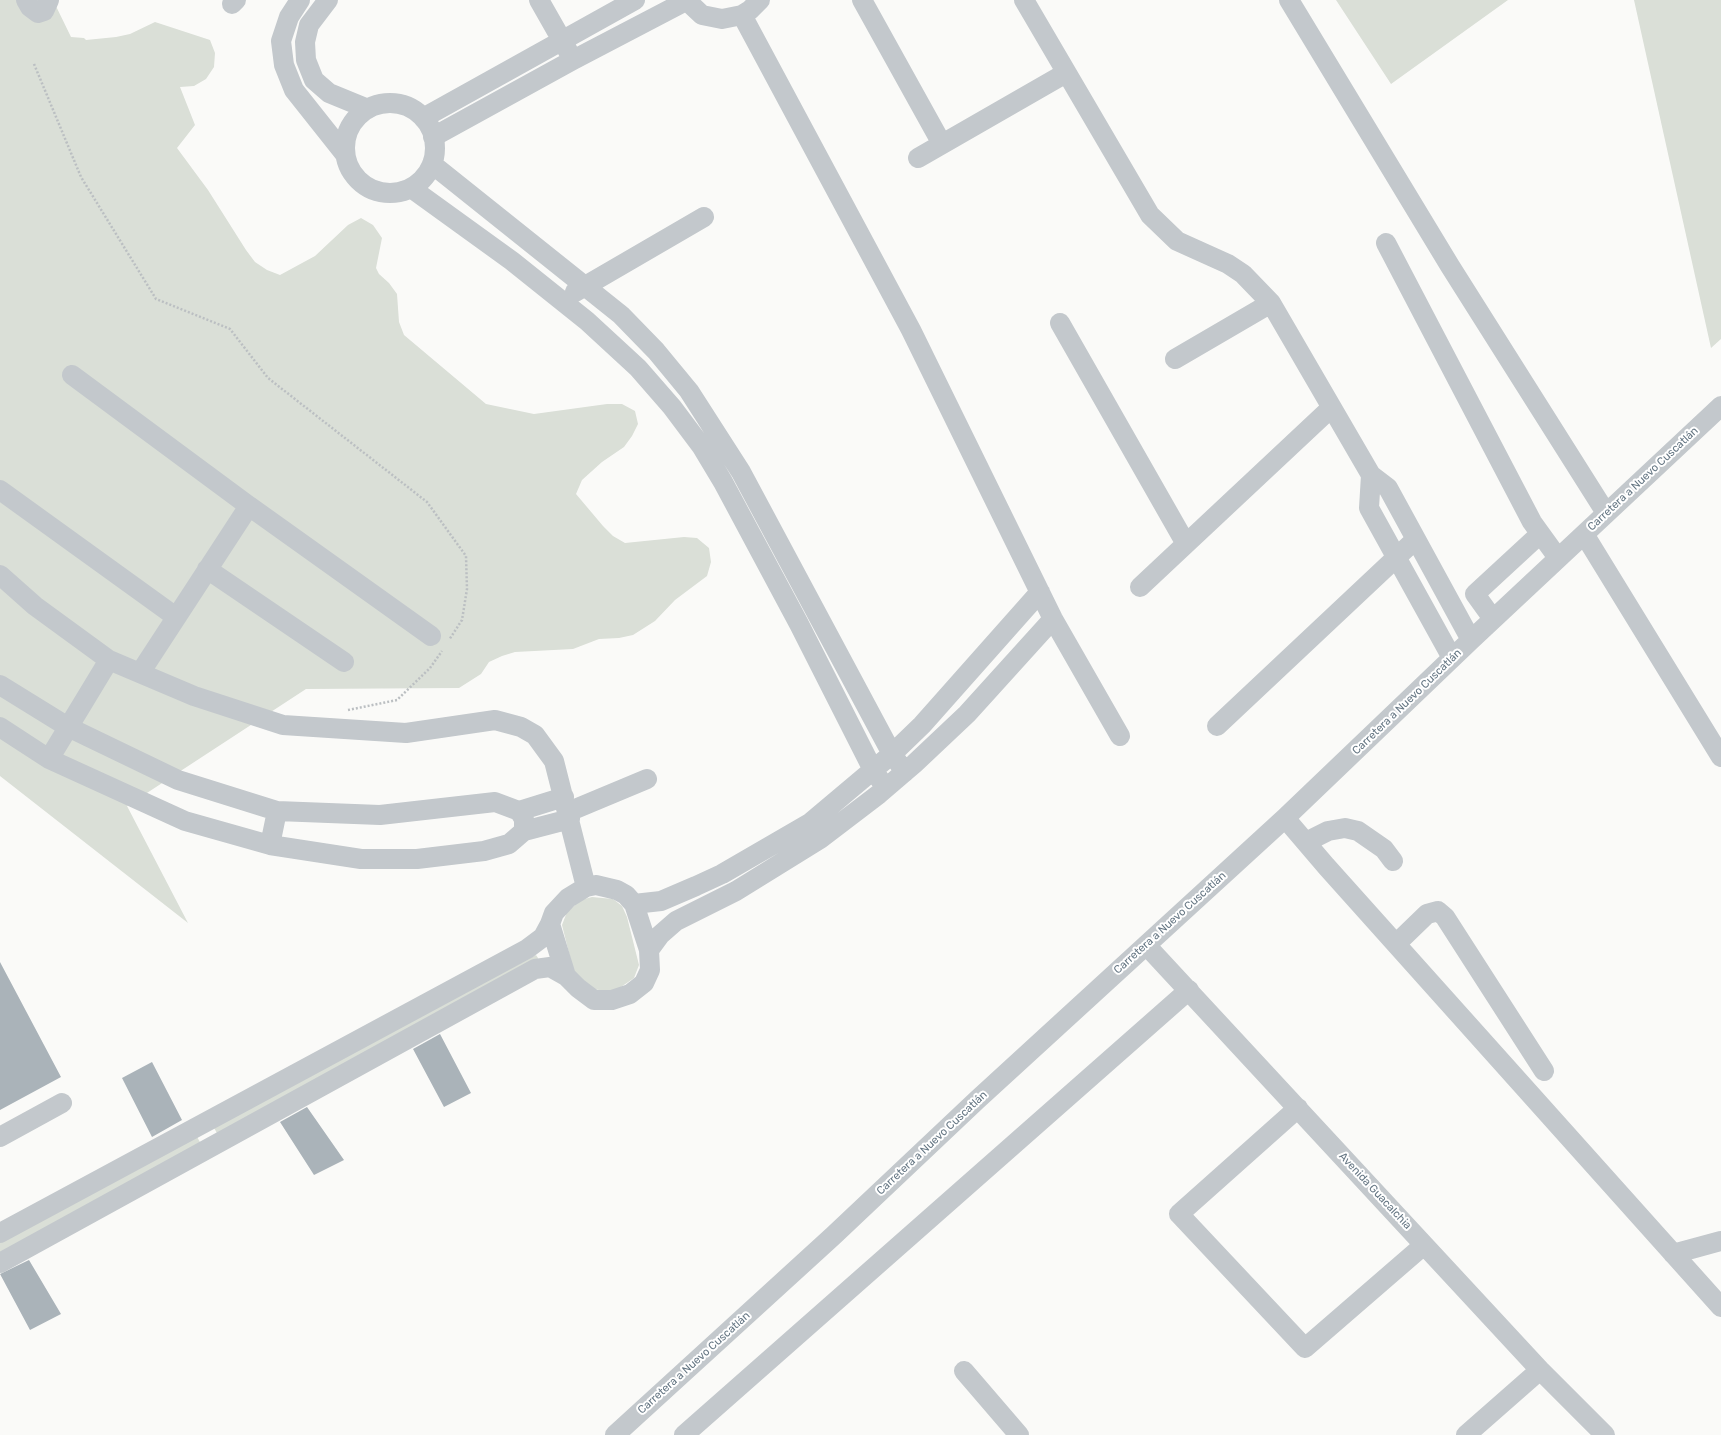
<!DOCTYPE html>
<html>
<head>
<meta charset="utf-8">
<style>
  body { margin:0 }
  canvas { display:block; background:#fafaf8 }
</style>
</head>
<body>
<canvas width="1721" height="1435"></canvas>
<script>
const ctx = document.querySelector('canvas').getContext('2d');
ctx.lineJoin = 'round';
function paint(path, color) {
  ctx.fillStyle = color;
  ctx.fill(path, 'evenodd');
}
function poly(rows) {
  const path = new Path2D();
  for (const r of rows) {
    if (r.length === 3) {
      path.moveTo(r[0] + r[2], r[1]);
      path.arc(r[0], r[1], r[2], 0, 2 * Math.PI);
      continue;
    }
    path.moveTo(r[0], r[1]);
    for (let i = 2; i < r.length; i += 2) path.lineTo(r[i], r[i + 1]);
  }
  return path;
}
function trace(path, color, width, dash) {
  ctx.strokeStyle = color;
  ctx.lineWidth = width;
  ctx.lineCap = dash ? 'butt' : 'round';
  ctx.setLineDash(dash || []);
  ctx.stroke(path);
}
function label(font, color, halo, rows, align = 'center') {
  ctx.font = font + ' Rubik,sans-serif';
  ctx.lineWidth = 4;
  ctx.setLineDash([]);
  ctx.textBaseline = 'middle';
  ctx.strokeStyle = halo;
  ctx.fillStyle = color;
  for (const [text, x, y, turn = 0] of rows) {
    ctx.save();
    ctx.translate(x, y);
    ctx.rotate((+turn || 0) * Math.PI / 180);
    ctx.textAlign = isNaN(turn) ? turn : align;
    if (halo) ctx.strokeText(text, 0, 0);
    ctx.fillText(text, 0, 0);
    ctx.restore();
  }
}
paint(poly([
  [0,0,53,0,71,37,84,38,86,40,116,37,130,34,155,22,210,40,215,53,214,67,206,79,194,86,180,87,195,125,177,148,208,190,246,250,255,262,267,270,280,275,315,256,348,225,361,218,373,225,382,238,376,268,379,274,389,283,397,294,399,322,404,335,486,404,534,414,607,404,622,404,635,411,638,424,632,436,624,447,602,462,582,480,576,494,603,526,613,536,625,543,684,537,697,538,709,548,711,562,707,576,675,600,655,621,633,635,619,638,599,639,573,649,515,652,502,656,489,662,481,674,459,688,306,689,127,806,188,923,0,776],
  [1336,0,1508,0,1391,84],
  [1634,0,1721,0,1721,339,1711,348],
  [592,897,613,899,622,906,627,917,639,965,634,978,618,989,608,991,591,989,574,973,562,925,567,912,581,900],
  [536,955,538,958,537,962,218,1135,213,1126],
  [196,1135,201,1144,0,1253,0,1240]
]), '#dadfd7');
paint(poly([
  [0,962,61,1077,0,1110],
  [440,1034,471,1093,444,1107,413,1049],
  [152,1062,182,1120,152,1137,122,1078],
  [307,1107,344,1160,314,1175,280,1122],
  [29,1260,61,1314,30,1330,0,1274]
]), '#aab3b9');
trace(poly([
  [34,64,81,177,156,299,230,329,268,378,427,502,466,556,467,589,462,620,449,640],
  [348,710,397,700,430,668,442,651]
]), '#bbbfc2', 2.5, [2, 2]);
trace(poly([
  [26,0,30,7,38,13,44,11,49,0],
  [300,0,289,17,281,41,284,65,294,90,344,153],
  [328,0,309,25,305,42,306,60,314,80,329,93,368,109],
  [539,0,568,51],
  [686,0,702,15,722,19,742,15,750,10,760,0],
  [862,0,942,144],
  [1024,0,1150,215,1177,241,1228,264,1243,274,1271,303,1371,475,1388,488,1471,640],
  [1289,0,1450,266,1606,513],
  [232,4,236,0],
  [742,15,911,330,1053,619,1120,736],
  [390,148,45],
  [423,118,635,0],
  [433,137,573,60,686,1],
  [918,158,1066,73],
  [432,164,621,315,656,351,689,391,741,472,892,754,905,772],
  [411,188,512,261,587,321,638,368,672,407,702,447,723,482,799,624,873,770,886,788],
  [1386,243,1532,522,1558,558],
  [575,292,704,217],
  [1060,323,1186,544],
  [1175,359,1271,303],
  [72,375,249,506,140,673],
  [1371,475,1369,508,1452,658],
  [0,490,176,617],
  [249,506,431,636],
  [1584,534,1721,757],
  [207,569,344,662],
  [0,575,35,606,109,660,194,696,283,725,406,733,495,720,521,727,535,735,554,761,586,887],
  [1140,587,1331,408],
  [1493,619,1475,594,1540,534],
  [0,685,68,727,178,780,277,811,380,815,495,802,519,811,524,819,524,831],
  [1217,726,1416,539],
  [0,727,49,759,185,821,270,845,361,859,417,859,484,851,509,844,524,831,570,819],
  [49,759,109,660],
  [519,811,564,797],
  [568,812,647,779],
  [1285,818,1326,866,1721,1307],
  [1306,842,1328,831,1345,828,1358,831,1384,849,1393,861],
  [270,845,277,811],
  [596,885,617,890,626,895,634,904,649,950,650,970,644,983,630,994,612,1000,594,1000,578,988,566,976,550,924,554,913,568,898,586,887,596,885],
  [634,904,661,901,696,886,722,874,810,823,892,754,922,725,1040,592],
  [1396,944,1427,914,1438,911,1445,917,1544,1071],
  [1146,945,1540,1370,1605,1435],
  [649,950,660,935,676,921,736,891,820,839,879,794,914,764,967,714,1053,619],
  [1298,1108,1179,1214,1305,1348,1424,1245],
  [0,1137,62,1103],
  [0,1233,527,949,543,937,550,924],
  [1673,1254,1721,1241],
  [0,1263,535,969,550,967,566,976],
  [964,1371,1019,1435],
  [615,1435,833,1236,977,1100,1285,818,1471,640,1721,406],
  [684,1435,1189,990],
  [1466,1435,1540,1370]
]), '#c3c8cc', 20);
label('11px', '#657683', '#fff', [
  ["Carretera a Nuevo Cuscatlán",1643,479,-43],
  ["Carretera a Nuevo Cuscatlán",1407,702,-44],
  ["Carretera a Nuevo Cuscatlán",1170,923,-42],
  ["Carretera a Nuevo Cuscatlán",932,1143,-43],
  ["Avenida Guacalchia",1375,1191,47],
  ["Carretera a Nuevo Cuscatlán",694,1363,-42]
]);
</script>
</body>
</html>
